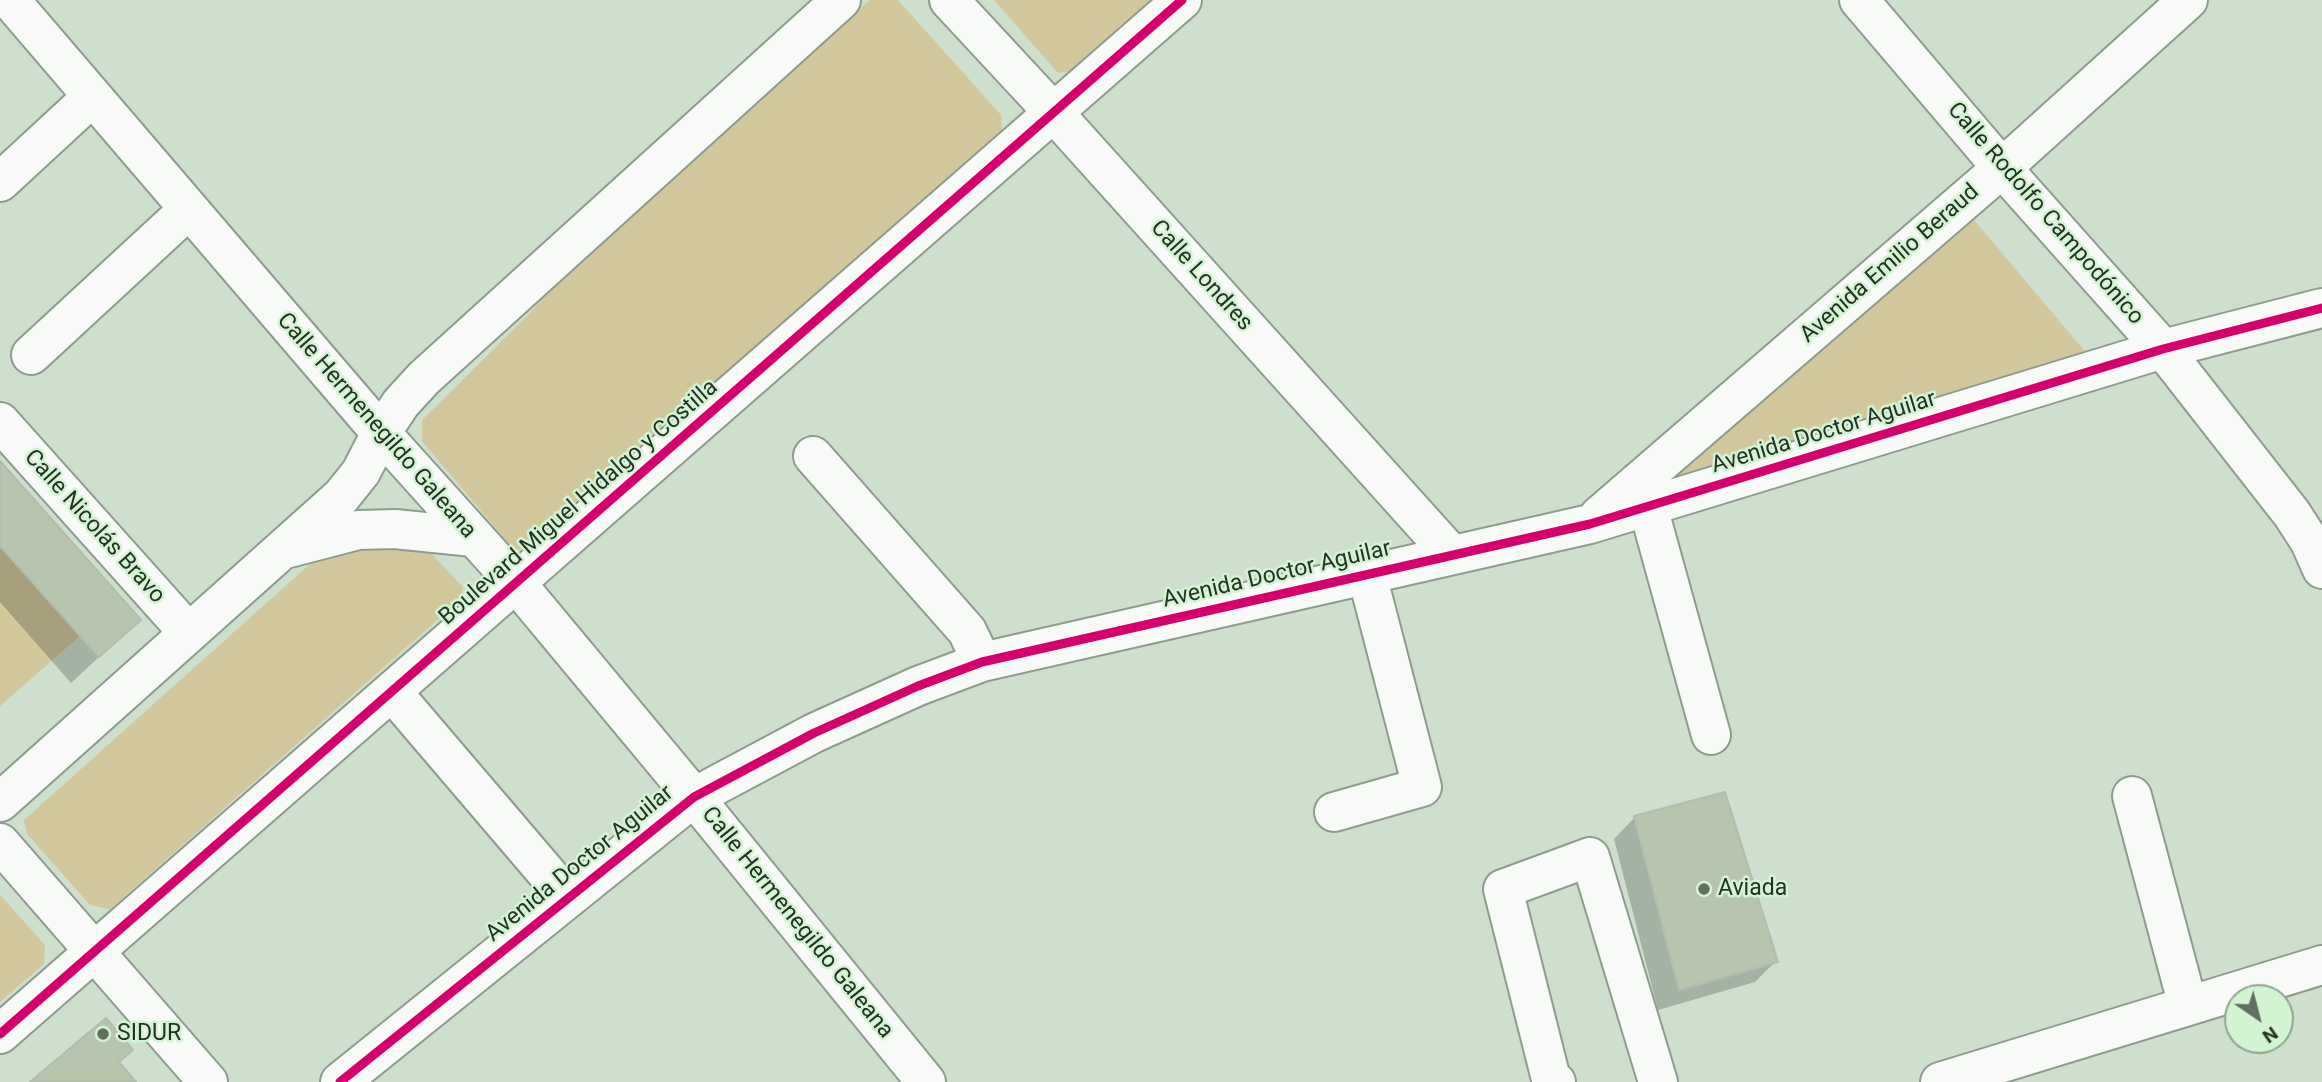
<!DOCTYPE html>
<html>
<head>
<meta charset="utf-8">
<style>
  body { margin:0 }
  #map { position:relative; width:2322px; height:1082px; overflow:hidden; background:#cedfce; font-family:Roboto,sans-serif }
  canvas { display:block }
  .north { position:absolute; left:2224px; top:984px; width:70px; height:70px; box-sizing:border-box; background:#d3f4d2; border:2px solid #8da68d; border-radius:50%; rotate:145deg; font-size:19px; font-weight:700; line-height:28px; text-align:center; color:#253225 }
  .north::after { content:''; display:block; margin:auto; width:24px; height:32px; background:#606f60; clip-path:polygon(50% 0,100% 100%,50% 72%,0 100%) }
</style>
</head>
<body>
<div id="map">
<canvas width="2322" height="1082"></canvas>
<div class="north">N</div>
</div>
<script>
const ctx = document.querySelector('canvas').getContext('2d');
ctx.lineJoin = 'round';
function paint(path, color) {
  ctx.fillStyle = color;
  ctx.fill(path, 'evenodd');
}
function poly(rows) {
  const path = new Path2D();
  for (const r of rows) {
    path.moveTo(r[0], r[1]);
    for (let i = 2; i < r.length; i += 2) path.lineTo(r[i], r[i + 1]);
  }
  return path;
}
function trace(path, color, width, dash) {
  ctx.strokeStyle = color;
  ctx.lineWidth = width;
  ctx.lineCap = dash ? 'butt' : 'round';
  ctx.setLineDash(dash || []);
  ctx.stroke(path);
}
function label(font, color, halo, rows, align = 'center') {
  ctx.font = font + ' Roboto,sans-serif';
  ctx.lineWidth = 5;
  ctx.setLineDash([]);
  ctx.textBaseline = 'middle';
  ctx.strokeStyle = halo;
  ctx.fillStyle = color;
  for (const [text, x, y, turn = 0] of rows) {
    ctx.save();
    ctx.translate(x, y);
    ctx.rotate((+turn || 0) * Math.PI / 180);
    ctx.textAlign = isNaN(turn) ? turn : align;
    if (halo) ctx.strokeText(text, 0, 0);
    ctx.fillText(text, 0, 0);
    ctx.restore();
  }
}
paint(poly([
  [870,0,898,0,1001,115,1002,131,532,547,514,550,422,441,422,420,529,314,582,253],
  [994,0,1156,0,1075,71,1058,73],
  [1963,207,2099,368,1644,494],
  [0,546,80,636,0,706],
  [346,546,428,550,463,587,461,599,110,909,90,905,27,834,24,820,320,555],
  [0,895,45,945,44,964,0,1002]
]), '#d2c89b');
paint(poly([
  [0,463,139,620,71,683,0,602],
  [1635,817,1776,961,1755,982,1658,1010,1614,839]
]), '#0003');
const building = poly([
  [0,461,141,620,99,657,0,546,0,461],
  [1725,792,1778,962,1679,990,1634,816,1725,792],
  [106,1018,133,1050,119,1062,136,1082,30,1082,106,1018]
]);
paint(building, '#b8c5ae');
trace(building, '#b2bdae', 2);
const minor = poly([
  [10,0,381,433,516,583,694,797,926,1082],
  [949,0,1053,112,1451,554],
  [1859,0,2002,168,2163,349,2292,514,2310,542,2322,569],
  [0,182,92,97],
  [31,355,188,210],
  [0,422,188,632],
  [813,456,967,631,982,662],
  [1648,507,1711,735],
  [1599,516,2002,168,2188,0],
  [289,548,358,530,395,529,473,537],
  [393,693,568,898],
  [2132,796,2188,1006],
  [0,802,341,497,361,472,381,433,401,403,424,378,841,0],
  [1334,812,1422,787,1367,575],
  [0,843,208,1082],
  [0,1034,1182,0],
  [340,1082,694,797,814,733,918,686,982,662,1590,524,2163,349,2322,308],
  [1556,1082,1551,1079,1503,889,1590,857,1658,1082],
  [1940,1082,2322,965]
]);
trace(minor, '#8e9c8e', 42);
trace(minor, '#f8faf8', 38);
trace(poly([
  [0,1034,1182,0],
  [340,1082,694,797,814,733,918,686,982,662,1590,524,2163,349,2322,308]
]), '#d6006c', 9);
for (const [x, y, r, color] of [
  [1704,889,7,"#606f60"],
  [103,1034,7,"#606f60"]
]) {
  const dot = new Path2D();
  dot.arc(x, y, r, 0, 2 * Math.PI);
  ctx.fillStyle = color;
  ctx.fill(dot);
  trace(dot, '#d3f4d2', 2.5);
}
label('23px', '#253225', '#d3f4d2', [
  ["Calle Rodolfo Campodónico",2045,214,49],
  ["Avenida Emilio Beraud",1890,264,-41],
  ["Calle Londres",1201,276,48],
  ["Calle Hermenegildo Galeana",376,426,49],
  ["Avenida Doctor Aguilar",1824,433,-17],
  ["Boulevard Miguel Hidalgo y Costilla",579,503,-41],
  ["Calle Nicolás Bravo",94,527,48],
  ["Avenida Doctor Aguilar",1277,575,-13],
  ["Avenida Doctor Aguilar",580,864,-39],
  ["Calle Hermenegildo Galeana",797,923,51]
]);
label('23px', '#253225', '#d3f4d2', [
  ["Aviada",1718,889],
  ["SIDUR",117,1034]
], 'left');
</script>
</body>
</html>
